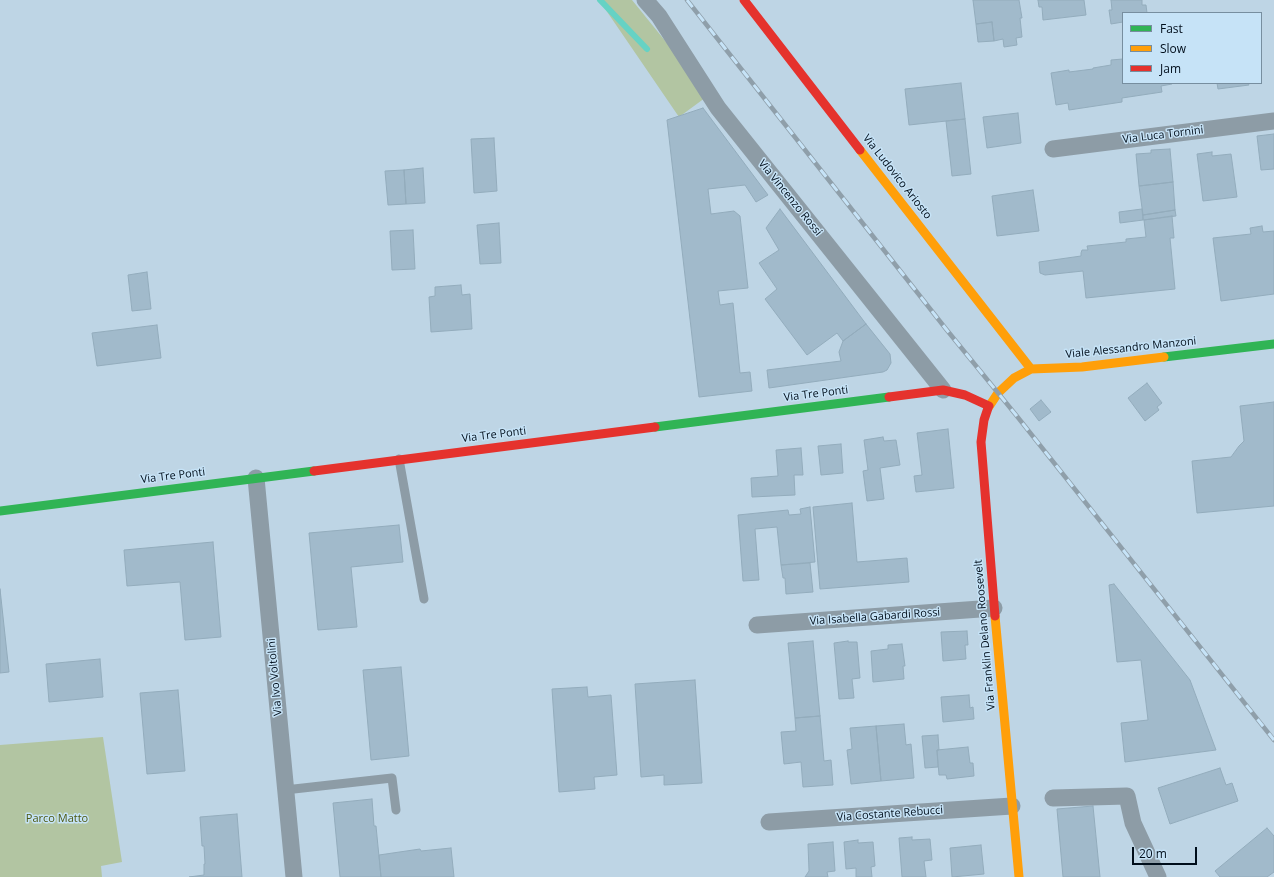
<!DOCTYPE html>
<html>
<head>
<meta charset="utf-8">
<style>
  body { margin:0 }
  #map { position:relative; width:1274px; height:877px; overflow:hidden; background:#bed5e5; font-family:"Open Sans",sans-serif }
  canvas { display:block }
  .legend { position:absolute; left:1122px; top:12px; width:140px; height:72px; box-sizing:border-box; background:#c6e3f7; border:1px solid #778e9f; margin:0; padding:5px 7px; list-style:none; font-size:12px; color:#000e1b }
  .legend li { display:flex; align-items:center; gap:8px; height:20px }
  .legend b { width:20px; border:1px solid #778e9f }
  .scale { position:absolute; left:1132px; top:847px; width:65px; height:18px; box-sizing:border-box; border:2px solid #000e1b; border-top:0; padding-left:5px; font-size:12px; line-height:14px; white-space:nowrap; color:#000e1b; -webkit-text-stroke:3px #c6e3f7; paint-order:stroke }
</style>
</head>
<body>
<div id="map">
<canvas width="1274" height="877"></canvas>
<ul class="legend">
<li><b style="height:5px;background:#30b455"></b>Fast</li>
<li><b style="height:5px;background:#ff9f0a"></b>Slow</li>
<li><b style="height:5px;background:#e5322d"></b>Jam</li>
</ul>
<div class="scale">20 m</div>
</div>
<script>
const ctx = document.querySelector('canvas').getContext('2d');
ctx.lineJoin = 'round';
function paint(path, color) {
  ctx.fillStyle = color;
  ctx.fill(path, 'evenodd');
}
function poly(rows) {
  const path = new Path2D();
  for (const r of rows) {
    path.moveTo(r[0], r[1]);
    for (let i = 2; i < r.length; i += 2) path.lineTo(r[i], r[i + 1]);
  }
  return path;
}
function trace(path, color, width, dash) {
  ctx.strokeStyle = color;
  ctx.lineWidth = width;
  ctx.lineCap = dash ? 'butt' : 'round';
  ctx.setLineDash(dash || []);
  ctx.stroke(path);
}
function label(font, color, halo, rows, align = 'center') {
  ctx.font = font + ' "Open Sans",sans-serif';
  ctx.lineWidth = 3;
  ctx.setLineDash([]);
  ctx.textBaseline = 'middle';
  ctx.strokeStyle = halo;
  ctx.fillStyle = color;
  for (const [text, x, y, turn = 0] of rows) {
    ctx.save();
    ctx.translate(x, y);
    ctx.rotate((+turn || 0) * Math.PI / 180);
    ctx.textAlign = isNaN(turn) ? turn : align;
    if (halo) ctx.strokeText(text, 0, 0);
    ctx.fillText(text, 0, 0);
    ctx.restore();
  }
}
paint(poly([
  [599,0,632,0,709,95,679,117],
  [103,737,122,862,101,866,102,877,0,877,0,745]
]), '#b2c5a2');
trace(poly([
  [600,0,647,49]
]), '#66d2c4', 6);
const building = poly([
  [973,0,1019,0,1022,18,1020,18,1022,37,1016,38,1017,45,1004,47,1003,39,994,41,992,22,976,24,973,0],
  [1038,0,1084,0,1086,15,1043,20,1042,7,1039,7,1038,0],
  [1111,0,1142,0,1142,5,1146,5,1147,13,1123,13,1123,22,1111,24,1109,10,1112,10,1111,0],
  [992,22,994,41,978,42,976,24,992,22],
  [1123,59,1123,83,1172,83,1172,84,1161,86,1162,92,1122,98,1122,102,1069,110,1068,103,1056,105,1051,73,1069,70,1069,72,1093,69,1093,68,1111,65,1111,60,1123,59],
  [961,83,965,119,909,125,905,89,961,83],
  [1217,83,1248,83,1249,85,1218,89,1217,83],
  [703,108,768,195,756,202,745,185,708,189,711,214,734,211,740,216,748,288,718,291,720,305,733,303,740,373,750,372,752,391,699,397,667,120,703,108],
  [1018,113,1021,143,987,148,983,117,1018,113],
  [965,119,971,174,952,176,946,121,965,119],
  [1274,134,1274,169,1261,170,1257,136,1274,134],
  [494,138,497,191,474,193,471,139,494,138],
  [1170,149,1173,182,1139,186,1136,154,1151,153,1151,150,1170,149],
  [1212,152,1212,156,1231,154,1237,197,1203,201,1197,154,1212,152],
  [423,168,425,203,406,204,404,170,423,168],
  [404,170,406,204,388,205,385,171,404,170],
  [1173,182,1175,210,1143,215,1139,186,1173,182],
  [1033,190,1039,231,997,236,992,196,1033,190],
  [780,209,866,324,843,341,837,333,807,355,765,299,777,289,759,263,779,250,766,228,780,209],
  [1142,209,1143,220,1120,223,1119,212,1142,209],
  [1175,210,1176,216,1143,220,1143,215,1175,210],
  [1172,216,1174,238,1170,238,1175,289,1086,298,1083,271,1045,275,1040,273,1039,262,1081,256,1081,253,1082,250,1088,250,1087,246,1126,242,1126,239,1146,237,1144,220,1172,216],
  [499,223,501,263,480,264,477,225,499,223],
  [1262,226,1263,232,1274,231,1274,294,1221,301,1213,238,1251,234,1250,228,1262,226],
  [413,230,415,269,392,270,390,231,413,230],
  [147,272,151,309,132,311,128,275,147,272],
  [461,285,462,295,470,294,472,329,431,332,429,297,435,296,435,287,461,285],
  [866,324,890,354,891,363,887,370,883,372,769,388,767,370,841,361,839,352,843,341,866,324],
  [157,325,161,358,97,366,92,333,157,325],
  [1147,383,1162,403,1157,407,1159,410,1145,421,1128,398,1147,383],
  [1041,400,1051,412,1039,421,1030,409,1041,400],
  [1274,402,1274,506,1197,513,1192,461,1231,457,1239,446,1244,441,1240,406,1274,402],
  [948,429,954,488,916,492,914,476,922,475,917,433,948,429],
  [883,437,884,441,896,440,900,465,880,468,884,499,867,501,863,471,868,470,864,440,883,437],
  [841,444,843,473,821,475,818,446,841,444],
  [801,448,803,475,794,475,795,495,752,497,751,478,778,476,776,450,801,448],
  [852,503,857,562,907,558,909,582,820,589,813,507,852,503],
  [810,507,815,562,781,565,777,527,755,529,759,580,743,581,738,515,788,510,789,515,801,514,800,509,810,507],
  [399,525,403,562,351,567,357,627,318,630,309,533,399,525],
  [213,542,221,637,185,640,180,582,127,586,124,550,213,542],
  [810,563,813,592,786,594,785,578,783,578,781,565,810,563],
  [1114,584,1190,680,1216,750,1125,762,1121,723,1148,720,1141,660,1117,662,1109,585,1114,584],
  [0,589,9,672,0,673,0,589],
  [967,631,968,645,965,645,966,659,943,661,941,632,967,631],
  [813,641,820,716,795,718,788,643,813,641],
  [848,641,848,642,857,642,860,678,852,679,854,698,839,699,834,643,848,641],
  [902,644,905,666,903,666,904,679,873,682,871,651,888,649,888,645,902,644],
  [100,659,103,697,49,702,46,664,100,659],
  [401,667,409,756,371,760,363,670,401,667],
  [695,680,702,783,664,785,664,775,641,777,635,684,695,680],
  [587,687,588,697,611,695,617,775,594,777,595,789,559,792,552,689,587,687],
  [178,690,185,771,147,774,140,693,178,690],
  [969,695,970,708,973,707,974,719,943,722,941,697,969,695],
  [820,716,824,761,831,760,833,785,803,787,801,762,784,764,781,732,796,731,795,718,820,716],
  [904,724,906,745,911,744,914,778,881,781,876,726,904,724],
  [876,726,881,781,851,784,847,750,852,749,850,728,876,726],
  [938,735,939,750,937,750,938,767,925,768,922,736,938,735],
  [968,747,970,763,973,763,974,776,947,779,946,775,939,775,937,750,968,747],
  [1220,768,1226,785,1232,783,1238,801,1170,824,1158,788,1220,768],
  [372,799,374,826,376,826,381,877,340,877,333,803,372,799],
  [1093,806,1100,877,1063,877,1057,809,1093,806],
  [237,814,242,877,189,877,204,875,204,864,205,864,204,846,202,846,200,817,237,814],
  [1267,828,1274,836,1274,872,1267,877,1220,877,1215,871,1267,828],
  [912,837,912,840,930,839,932,860,924,861,926,877,902,877,899,838,912,837],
  [858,840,858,843,873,842,875,866,871,867,872,877,856,877,856,868,846,869,844,842,858,840],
  [833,842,835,871,827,872,828,877,805,877,809,871,808,844,833,842],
  [981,845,984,874,952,877,950,848,981,845],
  [451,848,454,877,381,877,379,855,420,849,421,851,451,848]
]);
paint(building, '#a1bacb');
trace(building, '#93acbc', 1);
trace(poly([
  [399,459,424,599],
  [285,790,392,778,396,810]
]), '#8d9ca6', 9);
trace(poly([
  [645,0,659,16,718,108,943,390],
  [1053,149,1274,121],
  [256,478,294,877],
  [757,625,994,608],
  [1053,798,1127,796,1133,823,1158,877],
  [769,822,1012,806]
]), '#8d9ca6', 17);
trace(poly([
  [1164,357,1274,344],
  [655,427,889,397],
  [0,511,314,471]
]), '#30b455', 9);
trace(poly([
  [860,150,1031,369],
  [988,408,998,393,1014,378,1031,369,1082,367,1164,357],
  [995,616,1019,877]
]), '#ff9f0a', 9);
trace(poly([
  [744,0,860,150],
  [889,397,943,390,965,395,989,406],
  [988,408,984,420,981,442,995,616],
  [314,471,655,427]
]), '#e5322d', 9);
const rail = poly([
  [687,0,946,329,1016,415,1274,740]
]);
trace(rail, '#8f9faa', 4.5);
trace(rail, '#c6e3f7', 3, [9]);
label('11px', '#000e1b', '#c6e3f7', [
  ["Via Luca Tornini",1163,135,-7],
  ["Via Ludovico Ariosto",897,177,52],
  ["Via Vincenzo Rossi",790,198,51],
  ["Viale Alessandro Manzoni",1131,348,-6],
  ["Via Tre Ponti",816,394,-7],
  ["Via Tre Ponti",494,435,-7],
  ["Via Tre Ponti",173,476,-7],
  ["Via Isabella Gabardi Rossi",875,617,-4],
  ["Via Franklin Delano Roosevelt",985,635,-95],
  ["Via Ivo Voltolini",275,677,-95],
  ["Via Costante Rebucci",890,814,-4]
]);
label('11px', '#4d580f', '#c6e3f7', [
  ["Parco Matto",57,819]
]);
</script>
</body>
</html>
